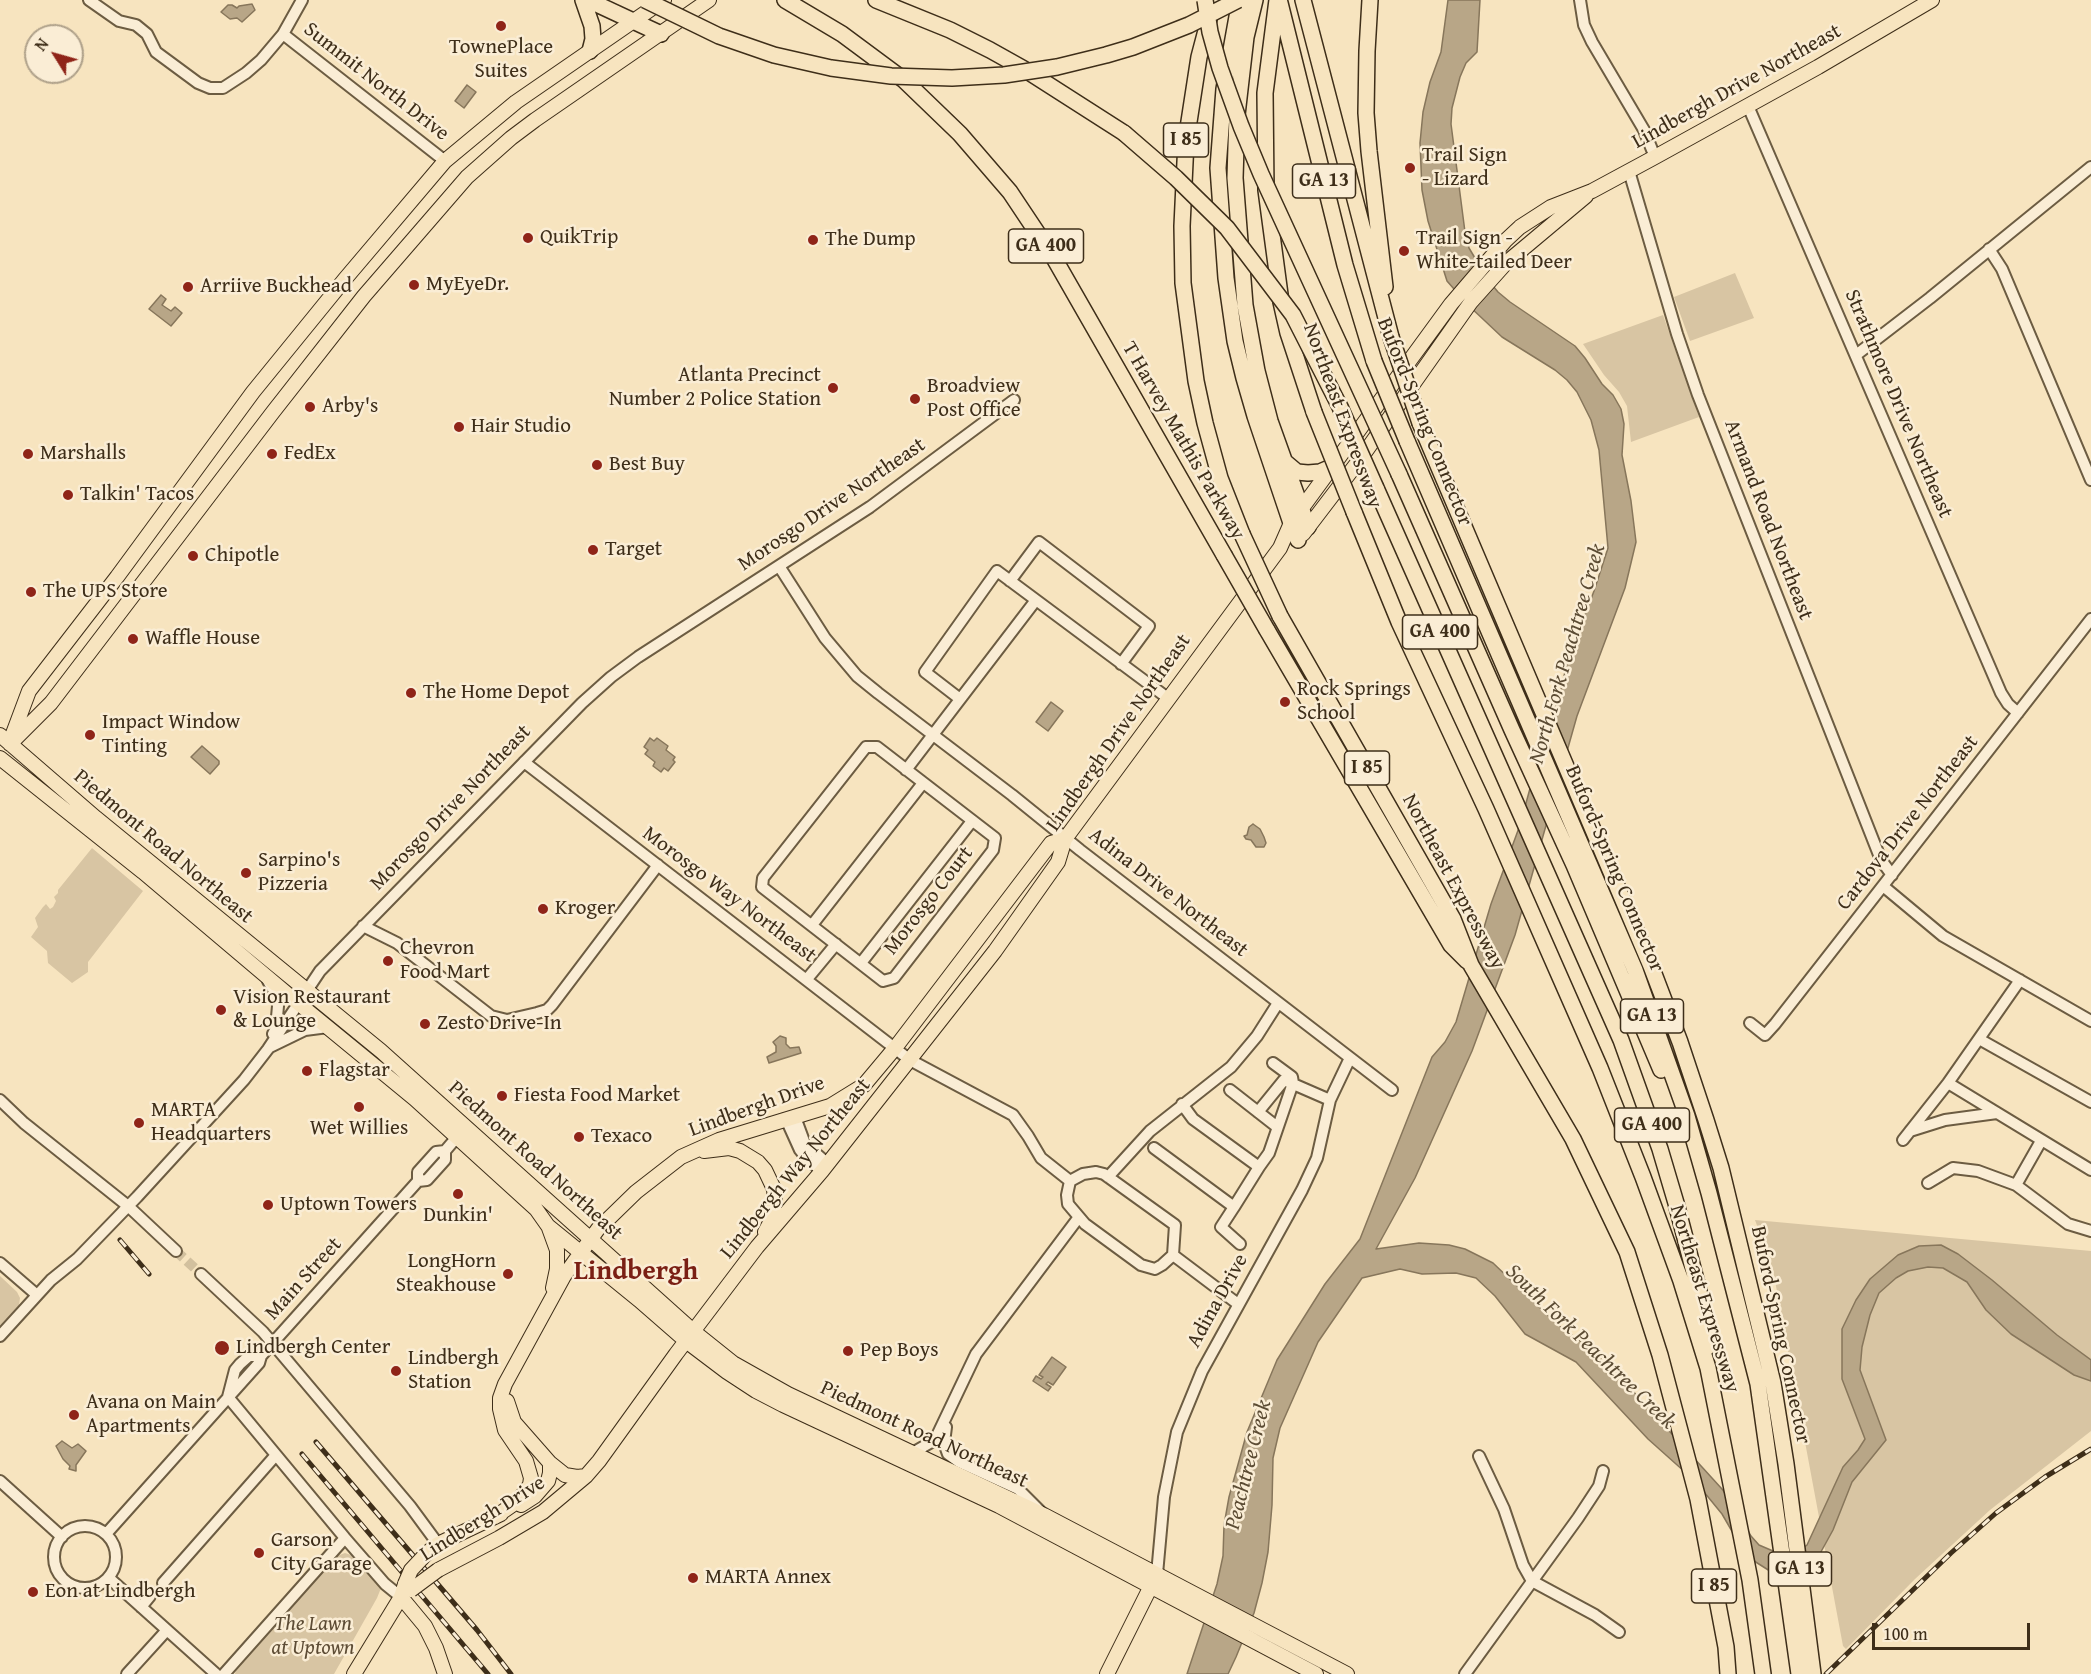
<!DOCTYPE html>
<html>
<head>
<meta charset="utf-8">
<style>
  body { margin:0 }
  #map { position:relative; width:2091px; height:1674px; overflow:hidden; background:#f7e4bf; font-family:"Gentium Book Plus",serif }
  canvas { display:block }
  .north { position:absolute; left:24px; top:24px; width:60px; height:60px; box-sizing:border-box; background:#faedd5; border:2px solid #afa18a; border-radius:50%; rotate:307deg; font-size:16px; font-weight:700; line-height:24px; text-align:center; color:#3e2e19 }
  .north::after { content:''; display:block; margin:auto; width:21px; height:27px; background:#8f2418; clip-path:polygon(50% 0,100% 100%,50% 72%,0 100%) }
  .scale { position:absolute; left:1872px; top:1623px; width:158px; height:27px; box-sizing:border-box; border:3px solid #3e2e19; border-top:0; padding-left:8px; font-size:18px; line-height:21px; white-space:nowrap; color:#3e2e19; -webkit-text-stroke:4px #faedd5; paint-order:stroke }
</style>
</head>
<body>
<div id="map">
<canvas width="2091" height="1674"></canvas>
<div class="north">N</div>
<div class="scale">100 m</div>
</div>
<script>
const ctx = document.querySelector('canvas').getContext('2d');
ctx.lineJoin = 'round';
function paint(path, color) {
  ctx.fillStyle = color;
  ctx.fill(path, 'evenodd');
}
function poly(rows) {
  const path = new Path2D();
  for (const r of rows) {
    if (r.length === 3) {
      path.moveTo(r[0] + r[2], r[1]);
      path.arc(r[0], r[1], r[2], 0, 2 * Math.PI);
      continue;
    }
    path.moveTo(r[0], r[1]);
    for (let i = 2; i < r.length; i += 2) path.lineTo(r[i], r[i + 1]);
  }
  return path;
}
function trace(path, color, width, dash) {
  ctx.strokeStyle = color;
  ctx.lineWidth = width;
  ctx.lineCap = dash ? 'butt' : 'round';
  ctx.setLineDash(dash || []);
  ctx.stroke(path);
}
function label(font, color, halo, rows, align = 'center') {
  ctx.font = font + ' "Gentium Book Plus",serif';
  ctx.lineWidth = 5;
  ctx.setLineDash([]);
  ctx.textBaseline = 'middle';
  ctx.strokeStyle = halo;
  ctx.fillStyle = color;
  for (const [text, x, y, turn = 0] of rows) {
    ctx.save();
    ctx.translate(x, y);
    ctx.rotate((+turn || 0) * Math.PI / 180);
    ctx.textAlign = isNaN(turn) ? turn : align;
    if (halo) ctx.strokeText(text, 0, 0);
    ctx.fillText(text, 0, 0);
    ctx.restore();
  }
}
paint(poly([
  [1735,273,1754,318,1690,341,1674,297],
  [1663,315,1699,417,1631,442,1627,406,1619,392,1604,375,1583,344],
  [92,848,143,891,88,962,88,972,72,983,48,963,47,951,31,937,38,927,35,918,43,907,46,904,50,909,53,907,56,901,54,897,58,893,58,890],
  [470,1096,495,1118,488,1129,462,1106],
  [1755,1220,2091,1251,2091,1431,1990,1510,1915,1579,1846,1649,1843,1646,1773,1270],
  [0,1276,17,1292,20,1298,19,1305,0,1326],
  [345,1553,354,1556,381,1588,377,1598,334,1674,235,1674,237,1666,334,1557]
]), '#d8c5a3');
const water = poly([
  [1448,0,1480,0,1477,52,1466,63,1460,77,1452,108,1451,124,1465,232,1469,248,1488,280,1498,292,1510,302,1575,346,1585,358,1602,384,1613,395,1621,409,1624,424,1622,455,1631,501,1636,542,1625,588,1577,716,1515,935,1472,1051,1415,1178,1376,1249,1419,1243,1449,1245,1465,1249,1493,1263,1558,1325,1601,1356,1722,1489,1735,1507,1751,1536,1759,1545,1780,1554,1797,1553,1807,1545,1843,1467,1858,1450,1865,1439,1842,1379,1842,1329,1856,1300,1870,1279,1898,1255,1919,1246,1941,1245,1958,1254,1992,1280,2057,1335,2091,1360,2091,1381,2074,1375,2011,1334,1986,1310,1967,1282,1943,1268,1928,1267,1908,1271,1896,1278,1879,1293,1870,1315,1862,1347,1860,1370,1886,1440,1852,1482,1833,1530,1817,1559,1806,1569,1796,1574,1786,1575,1773,1573,1751,1559,1744,1552,1722,1514,1695,1481,1648,1439,1576,1362,1525,1334,1495,1296,1476,1278,1456,1273,1422,1274,1400,1269,1362,1278,1318,1342,1280,1428,1273,1458,1272,1505,1268,1552,1262,1583,1254,1613,1236,1657,1228,1674,1187,1674,1217,1584,1223,1556,1224,1525,1229,1497,1247,1432,1277,1360,1325,1284,1360,1239,1432,1057,1445,1042,1456,1022,1491,904,1520,825,1546,730,1561,689,1568,659,1594,591,1608,548,1599,450,1591,420,1577,392,1567,380,1555,370,1502,337,1468,305,1447,281,1428,221,1422,190,1420,143,1423,112,1430,82,1441,52,1448,0],
  [252,4,255,10,242,22,237,18,230,19,221,12,228,5,232,5,237,8,239,6,252,4],
  [467,85,476,92,464,108,455,101,467,85],
  [161,295,166,299,162,305,171,311,175,307,182,313,171,326,149,309,161,295],
  [1051,702,1063,711,1048,731,1036,722,1051,702],
  [650,738,654,741,657,738,668,746,666,750,675,757,673,760,675,762,668,771,664,768,661,772,653,766,655,762,645,754,648,750,644,747,650,738],
  [202,746,219,761,219,764,210,774,191,757,202,746],
  [1253,824,1260,829,1264,837,1266,843,1264,847,1256,847,1251,840,1246,839,1244,836,1247,835,1249,827,1253,824],
  [780,1036,786,1038,786,1044,790,1048,799,1047,801,1053,769,1063,767,1057,776,1052,776,1046,773,1042,780,1036],
  [1052,1357,1066,1367,1053,1385,1048,1382,1046,1384,1051,1387,1048,1391,1033,1381,1036,1376,1041,1379,1043,1377,1039,1375,1052,1357],
  [62,1441,72,1448,78,1444,86,1451,76,1465,76,1471,69,1469,70,1466,63,1459,56,1446,62,1441]
]);
paint(water, '#b8a687');
trace(water, '#87765b', 1.5);
trace(poly([
  [176,1251,201,1274],
  [150,1596,163,1583]
]), '#d2c09e', 10, [10, 5]);
const minor = poly([
  [89,0,119,21,136,25,147,34,156,52,198,83,210,88,223,88,246,73,261,60,283,34,302,0],
  [1580,0,1584,25,1592,42,1644,130,1655,157],
  [283,34,445,161],
  [1748,106,2001,693,2008,704,2018,713],
  [1629,171,1677,334,1698,395,1881,860,1892,875],
  [1989,249,2002,269,2091,480],
  [1856,355,1930,298,2091,167],
  [779,566,825,638,857,676,878,693,1012,795,1080,850,1392,1090],
  [1010,581,1039,542,1149,626,1121,664],
  [960,699,925,672,997,571,1036,600],
  [866,747,877,747,995,838,993,850,894,978,883,981,762,887,763,878,866,747],
  [524,762,910,1060,1013,1115,1028,1136,1041,1158,1070,1181],
  [906,770,1036,600,1169,699],
  [1883,886,1943,936,2091,1021],
  [812,925,923,783],
  [363,926,397,943,491,1016,507,1020,537,1013,547,1010,552,1005,658,865],
  [861,963,972,821],
  [807,979,836,944],
  [268,981,277,996,278,1006,276,1028,273,1034],
  [1750,1023,1765,1035,1775,1024,2091,619],
  [1979,1039,2091,1102],
  [270,1047,305,1030,328,1027],
  [1948,1083,2091,1170],
  [1230,1090,1276,1126],
  [0,1100,24,1123,128,1206,176,1251],
  [1258,1112,1284,1080,1330,1100],
  [795,1117,805,1144,828,1164],
  [786,1119,800,1150,808,1160,822,1171],
  [1910,1131,1945,1120,1997,1113],
  [1903,1140,1948,1083,2020,980],
  [1154,1148,1234,1207,1259,1167,1193,1119,1182,1104],
  [1259,1167,1269,1153,1293,1083,1292,1077,1273,1063],
  [1096,1172,1104,1174,1175,1225,1173,1255,1162,1265,1155,1269,1141,1265,1085,1224,1068,1204,1067,1195,1070,1181,1083,1174,1096,1172],
  [1108,1177,1150,1131,1231,1067,1257,1036,1278,1003],
  [418,1181,418,1172,436,1152,445,1151],
  [1928,1183,1953,1168,1978,1171,2016,1185,2068,1224,2091,1231],
  [2016,1185,2041,1141],
  [1234,1207,1221,1227,1240,1244],
  [1173,1255,1238,1304],
  [0,1263,37,1295],
  [201,1274,263,1332,410,1506,438,1544],
  [0,1336,51,1280,77,1259,137,1197,244,1080,268,1049,320,971,582,703,611,677,638,657,870,507,1014,400],
  [228,1397,345,1538,385,1584,401,1597],
  [228,1397,235,1370,240,1364,249,1356,261,1356],
  [946,1427,944,1443,948,1454,959,1462,1018,1489,1040,1511],
  [914,1452,935,1440,976,1354,1079,1217],
  [1479,1456,1504,1509,1523,1565,1532,1581,1595,1615,1619,1632],
  [0,1481,62,1537],
  [85,1557,31],
  [106,1534,259,1363,261,1356,418,1181,427,1180,445,1160,445,1151,457,1137],
  [1157,1574,1164,1497,1177,1432,1202,1371,1302,1190,1317,1158,1330,1100,1350,1058],
  [109,1578,216,1674],
  [163,1583,276,1455],
  [141,1607,150,1596],
  [127,1674,167,1630],
  [224,1674,345,1538],
  [1465,1674,1578,1518,1599,1486,1603,1471]
]);
const major = poly([
  [1303,534,1361,458,1471,302,1506,263,1586,196],
  [0,735,96,818,381,1051,693,1331,733,1363,788,1394,1044,1515,1347,1674],
  [11,739,29,691,117,577,253,392,345,279,445,161,516,102,664,0],
  [10,744,51,703,273,412,364,296,467,177,511,138,535,120,709,0],
  [0,758,143,872,298,1003,415,1099,536,1209,548,1226,639,1300,686,1341,727,1372,756,1391,783,1405,999,1506,1316,1674],
  [704,1151,729,1148,740,1151,758,1162,765,1170,774,1189,775,1201,772,1219,765,1232],
  [549,1228,557,1250,557,1269,553,1288],
  [507,1401,514,1422,550,1463,565,1475,577,1477,586,1476],
  [521,1505,535,1496,548,1481,550,1473,550,1463],
  [495,1517,518,1501,530,1485,531,1478,526,1461,505,1430,500,1409,500,1398,505,1384,564,1276,598,1229,636,1192,681,1157,719,1140,830,1106,864,1085,895,1048,1051,843,1065,839],
  [426,1554,438,1544,501,1514],
  [438,1570,499,1538,543,1512,586,1476,599,1461,676,1354,757,1247,822,1171,995,951,1058,862,1065,839,1280,548,1291,523,1451,304,1505,241,1520,227,1551,207,1592,191,1655,157,1818,67,1932,0],
  [401,1597,425,1626,436,1648,445,1674],
  [354,1674,401,1597,405,1584],
  [1107,1674,1155,1578]
]);
const highway = poly([
  [583,0,592,26,593,39,590,51],
  [588,0,661,34],
  [785,0,842,34,904,80,960,134,1010,192,1054,258,1224,555],
  [876,0,950,30,990,50,1024,69,1124,133],
  [1214,0,1199,57,1186,141,1182,226,1183,283,1196,381,1205,423,1220,478,1242,534],
  [1240,0,1224,89,1218,168,1226,278,1235,341,1244,378,1255,416,1291,523,1298,540],
  [1255,0,1246,37,1237,115,1235,178,1245,305,1257,371,1270,421,1308,527],
  [1277,0,1265,93,1266,190,1281,302,1288,333,1314,412],
  [1303,0,1391,337],
  [1370,0,1367,51,1366,113,1369,151,1385,287],
  [1280,3,1345,265,1374,361],
  [1420,423,1651,966,1680,1042,1706,1120,1721,1168,1773,1383,1786,1464,1813,1674],
  [1407,441,1635,970,1687,1116,1709,1193,1758,1384,1799,1674],
  [1284,461,1297,472,1308,473,1320,472,1334,466],
  [1399,474,1512,730,1574,865,1661,1070],
  [1376,488,1621,1040,1660,1149,1676,1203,1707,1322,1708,1347],
  [1354,512,1399,622,1486,809,1600,1068,1643,1177,1681,1281,1708,1368,1750,1580,1763,1674],
  [1280,616,1453,919,1471,965,1573,1139,1627,1252,1660,1355,1698,1499,1726,1647,1728,1674],
  [1267,630,1451,945,1467,961]
]);
trace(minor, '#6c5c42', 14);
trace(major, '#3e2e19', 16);
trace(highway, '#3e2e19', 18);
trace(minor, '#faedd5', 10);
trace(major, '#f7e4bf', 14);
trace(highway, '#f7e4bf', 15);
const rail = poly([
  [120,1240,149,1274],
  [316,1442,477,1630,511,1674],
  [302,1454,488,1674],
  [1826,1674,1951,1553,1996,1513,2045,1477,2091,1449]
]);
trace(rail, '#3e2e19', 5);
trace(rail, '#faedd5', 3, [9]);
const majorBridge = poly([
  [405,1584,411,1570,426,1554],
  [411,1590,438,1570]
]);
const highwayBridge = poly([
  [645,0,719,36,774,55,831,68,891,76,952,78,1004,75,1057,67,1106,55,1133,47,1189,25,1238,0],
  [1205,0,1210,32,1220,68,1241,126,1261,174,1399,474],
  [1124,133,1176,178,1227,228,1293,315,1340,407,1376,488],
  [1391,337,1420,423],
  [1374,361,1407,441],
  [1314,412,1354,512],
  [1242,534,1280,616],
  [1224,555,1267,630]
]);
trace(majorBridge, '#3e2e19', 16, []);
trace(highwayBridge, '#3e2e19', 18, []);
trace(majorBridge, '#f7e4bf', 14);
trace(highwayBridge, '#f7e4bf', 15);
for (const [x, y, r, color] of [
  [501,26,6,"#8f2418"],
  [1410,168,6,"#8f2418"],
  [528,238,6,"#8f2418"],
  [813,240,6,"#8f2418"],
  [1404,251,6,"#8f2418"],
  [414,285,6,"#8f2418"],
  [188,287,6,"#8f2418"],
  [833,388,6,"#8f2418"],
  [915,399,6,"#8f2418"],
  [310,407,6,"#8f2418"],
  [459,427,6,"#8f2418"],
  [28,454,6,"#8f2418"],
  [272,454,6,"#8f2418"],
  [597,465,6,"#8f2418"],
  [68,495,6,"#8f2418"],
  [593,550,6,"#8f2418"],
  [193,556,6,"#8f2418"],
  [31,592,6,"#8f2418"],
  [133,639,6,"#8f2418"],
  [411,693,6,"#8f2418"],
  [1285,702,6,"#8f2418"],
  [90,735,6,"#8f2418"],
  [246,873,6,"#8f2418"],
  [543,909,6,"#8f2418"],
  [388,961,6,"#8f2418"],
  [221,1010,6,"#8f2418"],
  [425,1024,6,"#8f2418"],
  [307,1071,6,"#8f2418"],
  [502,1096,6,"#8f2418"],
  [359,1107,6,"#8f2418"],
  [139,1123,6,"#8f2418"],
  [579,1137,6,"#8f2418"],
  [458,1194,6,"#8f2418"],
  [268,1205,6,"#8f2418"],
  [508,1274,6,"#8f2418"],
  [222,1348,8,"#8f2418"],
  [848,1351,6,"#8f2418"],
  [396,1371,6,"#8f2418"],
  [74,1415,6,"#8f2418"],
  [259,1553,6,"#8f2418"],
  [693,1578,6,"#8f2418"],
  [33,1592,6,"#8f2418"]
]) {
  const dot = new Path2D();
  dot.arc(x, y, r, 0, 2 * Math.PI);
  ctx.fillStyle = color;
  ctx.fill(dot);
  trace(dot, '#faedd5', 2);
}
for (const [x, y, w] of [
  [1186,140,45],
  [1324,181,63],
  [1046,246,75],
  [1440,632,75],
  [1367,768,45],
  [1652,1016,63],
  [1652,1125,75],
  [1800,1569,63],
  [1714,1586,45]
]) {
  const box = new Path2D();
  box.roundRect(x - w / 2, y - 17, w, 34, 4.5);
  ctx.fillStyle = '#faedd5';
  ctx.fill(box);
  trace(box, '#3e2e19', 1.5);
}
label('bold 20px', '#3e2e19', null, [
  ["I 85",1186,140],
  ["GA 13",1324,181],
  ["GA 400",1046,246],
  ["GA 400",1440,632],
  ["I 85",1367,768],
  ["GA 13",1652,1016],
  ["GA 400",1652,1125],
  ["GA 13",1800,1569],
  ["I 85",1714,1586]
]);
label('21px', '#3e2e19', '#faedd5', [
  ["TownePlace",501,48,"center"],
  ["Suites",501,72,"center"],
  ["Trail Sign",1422,156],
  ["- Lizard",1422,180],
  ["QuikTrip",540,238],
  ["Trail Sign -",1416,239],
  ["White-tailed Deer",1416,263],
  ["The Dump",825,240],
  ["MyEyeDr.",426,285],
  ["Arriive Buckhead",200,287],
  ["Atlanta Precinct",821,376,"right"],
  ["Number 2 Police Station",821,400,"right"],
  ["Broadview",927,387],
  ["Post Office",927,411],
  ["Arby's",322,407],
  ["Hair Studio",471,427],
  ["Marshalls",40,454],
  ["FedEx",284,454],
  ["Best Buy",609,465],
  ["Talkin' Tacos",80,495],
  ["Target",605,550],
  ["Chipotle",205,556],
  ["The UPS Store",43,592],
  ["Waffle House",145,639],
  ["Rock Springs",1297,690],
  ["School",1297,714],
  ["The Home Depot",423,693],
  ["Impact Window",102,723],
  ["Tinting",102,747],
  ["Sarpino's",258,861],
  ["Pizzeria",258,885],
  ["Kroger",555,909],
  ["Chevron",400,949],
  ["Food Mart",400,973],
  ["Vision Restaurant",233,998],
  ["& Lounge",233,1022],
  ["Zesto Drive-In",437,1024],
  ["Flagstar",319,1071],
  ["Fiesta Food Market",514,1096],
  ["MARTA",151,1111],
  ["Headquarters",151,1135],
  ["Wet Willies",359,1129,"center"],
  ["Texaco",591,1137],
  ["Uptown Towers",280,1205],
  ["Dunkin'",458,1216,"center"],
  ["LongHorn",496,1262,"right"],
  ["Steakhouse",496,1286,"right"],
  ["Lindbergh Center",236,1348],
  ["Pep Boys",860,1351],
  ["Lindbergh",408,1359],
  ["Station",408,1383],
  ["Avana on Main",86,1403],
  ["Apartments",86,1427],
  ["Garson",271,1541],
  ["City Garage",271,1565],
  ["MARTA Annex",705,1578],
  ["Eon at Lindbergh",45,1592]
], 'left');
label('21px', '#3e2e19', '#faedd5', [
  ["Summit North Drive",376,82,38],
  ["Lindbergh Drive Northeast",1737,87,-29],
  ["Strathmore Drive Northeast",1898,404,67],
  ["Northeast Expressway",1342,416,70],
  ["Buford-Spring Connector",1424,422,68],
  ["T Harvey Mathis Parkway",1183,441,60],
  ["Morosgo Drive Northeast",832,505,-34],
  ["Armand Road Northeast",1768,520,69],
  ["Lindbergh Drive Northeast",1119,733,-55],
  ["Morosgo Drive Northeast",451,808,-46],
  ["Cardova Drive Northeast",1908,823,-52],
  ["Piedmont Road Northeast",163,847,40],
  ["Buford-Spring Connector",1614,869,67],
  ["Northeast Expressway",1453,882,62],
  ["Adina Drive Northeast",1168,893,38],
  ["Morosgo Way Northeast",729,895,37],
  ["Morosgo Court",929,901,-52],
  ["Lindbergh Drive",757,1107,-20],
  ["Piedmont Road Northeast",535,1161,42],
  ["Lindbergh Way Northeast",796,1169,-51],
  ["Main Street",304,1279,-48],
  ["Northeast Expressway",1704,1299,73],
  ["Adina Drive",1218,1301,-61],
  ["Buford-Spring Connector",1780,1335,78],
  ["Piedmont Road Northeast",924,1435,25],
  ["Lindbergh Drive",483,1519,-32]
]);
label('italic 21px', '#5d4c35', '#faedd5', [
  ["The Lawn",313,1625],
  ["at Uptown",313,1649]
]);
label('italic 22px', '#5c4c34', '#faedd5', [
  ["North Fork Peachtree Creek",1568,654,-74],
  ["South Fork Peachtree Creek",1590,1347,44],
  ["Peachtree Creek",1249,1465,-76]
]);
label('bold 27px', '#7a1f14', '#faedd5', [
  ["Lindbergh",636,1272]
]);
</script>
</body>
</html>
